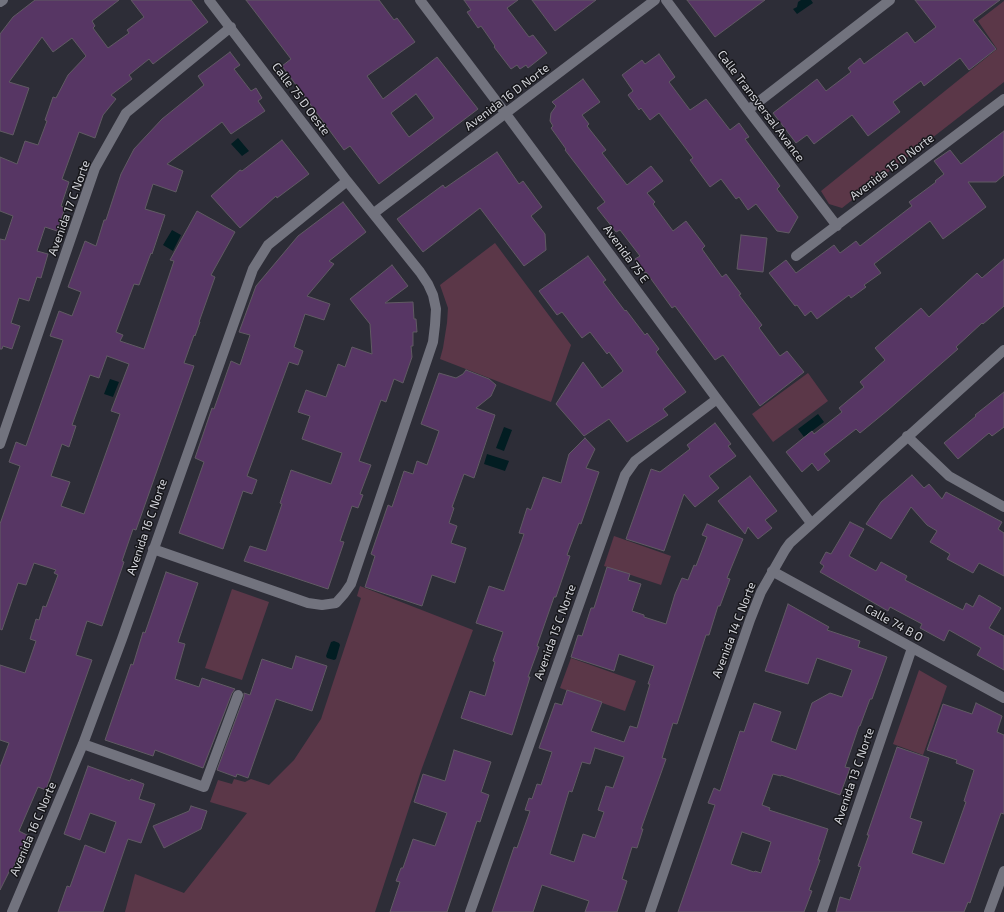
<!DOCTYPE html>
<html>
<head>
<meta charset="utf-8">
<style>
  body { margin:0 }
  canvas { display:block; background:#2d2d37 }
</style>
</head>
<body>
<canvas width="1004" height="912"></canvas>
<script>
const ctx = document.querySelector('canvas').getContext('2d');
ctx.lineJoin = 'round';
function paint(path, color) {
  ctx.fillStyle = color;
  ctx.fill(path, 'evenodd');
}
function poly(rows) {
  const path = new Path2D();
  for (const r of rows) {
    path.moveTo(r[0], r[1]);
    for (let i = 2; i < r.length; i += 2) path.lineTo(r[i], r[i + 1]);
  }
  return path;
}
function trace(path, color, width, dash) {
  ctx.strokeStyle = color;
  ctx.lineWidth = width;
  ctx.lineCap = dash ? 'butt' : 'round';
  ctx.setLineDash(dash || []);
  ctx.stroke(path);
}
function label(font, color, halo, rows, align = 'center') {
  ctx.font = font + ' "Exo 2",sans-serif';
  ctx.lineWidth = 3;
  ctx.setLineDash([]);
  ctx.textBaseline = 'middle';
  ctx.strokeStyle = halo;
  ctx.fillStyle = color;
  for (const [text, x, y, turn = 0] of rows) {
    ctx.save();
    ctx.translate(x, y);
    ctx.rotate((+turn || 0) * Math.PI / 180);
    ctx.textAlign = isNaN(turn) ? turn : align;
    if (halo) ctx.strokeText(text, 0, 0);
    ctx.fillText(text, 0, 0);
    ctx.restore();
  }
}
paint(poly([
  [1004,1,1004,82,842,208,829,204,821,191,997,49,978,21],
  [495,243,571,345,551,402,440,359,443,348,447,323,448,308,440,285],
  [808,373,828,401,773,442,752,414],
  [614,536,671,556,661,585,604,566],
  [360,586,473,630,422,768,375,912,125,912,135,874,184,893,247,813,210,802,218,780,232,784,234,779,245,782,251,779,269,785,294,760,321,719,361,598,357,596],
  [232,589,269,602,242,680,205,668],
  [571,658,636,681,625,711,560,688],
  [919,670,947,686,923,755,893,744]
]), '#5b3748');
paint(poly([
  [801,0,811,0,813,3,797,14,793,9,797,7,798,2],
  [238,138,249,151,242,156,231,144],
  [172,230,181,235,173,251,163,245],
  [110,379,119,382,113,397,104,394],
  [818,414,824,422,804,437,798,429],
  [504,427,512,430,504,451,496,448],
  [487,454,509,461,505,471,484,464],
  [334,641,339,643,340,645,336,659,334,660,327,658,326,656,331,642]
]), '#021d22');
const building = poly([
  [35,0,119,0,92,21,95,26,93,28,108,48,129,33,127,30,144,17,131,0,191,0,208,22,153,64,149,59,129,75,132,79,111,95,116,99,103,115,95,138,79,132,62,179,69,182,61,206,65,208,57,231,45,227,37,251,48,254,41,278,37,277,29,301,19,298,11,323,20,326,12,349,3,346,2,349,0,349,0,239,5,240,13,216,0,211,0,157,17,164,25,141,38,145,47,121,45,120,53,97,56,98,68,75,86,56,72,38,53,52,42,37,9,82,29,88,13,135,0,131,0,34,13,17,35,0],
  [246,0,379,0,394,20,397,18,415,42,367,76,383,99,437,57,478,109,379,184,350,146,344,150,282,66,291,59,246,0],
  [416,94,434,118,409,137,391,113,416,94],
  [464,0,518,0,507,8,529,37,533,35,547,53,528,68,526,65,520,69,517,65,511,69,494,47,495,46,481,26,478,28,467,12,471,10,464,0],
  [532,0,596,0,555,31,532,0],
  [687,0,765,0,715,37,687,0],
  [915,0,1000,0,973,20,996,49,969,70,960,58,924,86,921,81,893,102,900,112,868,136,852,115,814,144,807,135,796,143,773,113,817,79,826,91,851,72,848,68,860,58,864,64,907,32,915,43,936,27,915,0],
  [230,52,240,65,234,69,251,91,256,88,262,98,258,101,265,111,231,134,222,122,167,164,183,171,176,192,153,184,145,209,165,215,152,254,151,253,139,285,134,284,116,332,123,335,120,341,144,349,174,261,170,260,197,211,235,232,211,275,215,277,199,322,200,322,195,336,194,335,184,363,194,366,136,530,133,529,122,561,124,562,102,626,87,621,76,655,92,660,46,790,38,787,19,831,33,838,24,856,19,854,12,871,10,870,0,890,0,767,9,743,0,740,0,665,25,673,36,641,30,639,36,619,39,620,43,606,46,607,58,575,54,573,56,570,34,563,26,585,18,583,2,630,0,629,0,524,20,466,9,462,16,442,26,446,63,340,50,336,59,311,72,316,81,292,68,287,85,241,96,246,104,220,106,220,121,174,134,149,162,119,204,85,198,76,230,52],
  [107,356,129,364,111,411,120,414,84,514,61,506,70,482,51,476,62,444,69,447,76,426,72,425,90,375,99,378,107,356],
  [659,54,675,77,669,82,690,110,706,99,730,130,739,123,749,137,745,139,780,186,777,189,798,217,789,233,777,231,756,204,748,210,739,197,736,199,721,179,710,187,690,160,693,158,659,113,650,120,641,108,639,110,628,95,633,91,622,75,642,60,645,64,659,54],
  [583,79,600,102,582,115,589,124,587,126,606,150,602,153,627,185,651,166,663,181,647,193,655,202,653,204,673,231,686,221,705,246,702,249,722,277,726,274,741,294,739,295,762,325,759,328,780,356,787,351,804,372,760,406,723,355,715,360,675,306,672,308,646,272,645,273,635,259,640,256,620,230,616,232,597,208,605,202,565,150,566,149,551,128,553,126,550,121,551,113,556,106,552,102,583,79],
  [1004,131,1004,175,996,182,968,182,986,207,943,239,930,221,874,264,881,273,864,285,866,287,851,298,849,295,817,319,811,311,805,316,797,305,795,306,769,273,786,260,796,273,834,245,840,253,856,241,860,246,912,206,909,202,936,182,935,181,944,174,934,161,950,150,961,164,1004,131],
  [282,140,309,174,277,198,276,196,240,228,211,196,240,170,242,171,282,140],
  [497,152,519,184,523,181,542,207,531,216,545,234,546,250,524,266,480,208,423,252,397,219,443,185,445,188,497,152],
  [343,202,366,232,329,261,334,264,307,296,330,304,324,320,305,314,294,347,303,351,298,365,289,362,247,476,257,480,252,494,243,491,223,549,179,533,204,462,195,458,212,408,214,409,231,361,240,365,250,335,239,332,256,286,298,236,343,202],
  [741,235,767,238,763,272,737,269,741,235],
  [588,256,606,280,603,282,625,311,626,310,645,335,647,333,659,349,656,352,686,392,663,409,668,415,627,442,609,419,584,436,556,404,583,362,602,388,623,371,609,352,607,354,590,332,582,338,562,312,557,315,539,291,588,256],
  [1004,259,1004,306,983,324,982,323,956,347,958,349,888,410,860,433,856,429,824,454,830,461,818,471,812,463,802,472,786,452,812,431,814,434,842,412,839,408,864,387,860,382,885,360,875,348,921,308,929,317,977,273,982,278,1004,259],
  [392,265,408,286,385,303,413,302,414,319,416,319,417,332,413,332,413,346,411,346,412,357,403,383,394,379,386,402,381,400,359,461,371,465,360,494,363,495,358,508,352,506,340,541,344,542,328,589,244,561,250,546,266,551,282,504,280,503,291,470,331,484,342,453,302,439,310,416,298,412,306,390,326,397,338,364,345,367,352,347,372,354,370,324,350,299,392,265],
  [466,370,489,379,496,385,491,396,476,408,495,415,474,478,464,474,452,507,454,508,449,523,457,526,451,543,466,548,455,583,432,575,422,606,365,587,375,556,371,554,388,505,392,507,404,471,413,474,417,461,427,465,439,431,421,424,439,373,456,378,463,374,466,370],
  [1004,392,1004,427,992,436,989,433,958,459,944,443,976,416,975,415,1004,392],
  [715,423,731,444,728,446,736,456,709,476,719,488,695,507,684,494,664,551,626,539,651,469,660,472,690,449,687,445,715,423],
  [585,438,595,449,586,468,599,472,581,524,579,523,567,555,570,556,556,597,554,597,537,646,539,647,528,677,530,677,512,735,461,718,470,691,485,696,495,662,493,661,503,632,476,623,489,586,504,591,524,534,519,533,527,508,531,510,543,477,561,483,569,454,585,438],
  [912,475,924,488,929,484,942,499,946,492,1002,522,998,529,1004,533,1004,576,979,563,973,573,947,559,950,554,930,542,937,531,927,525,911,507,891,539,866,524,881,502,912,475],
  [750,476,777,511,765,520,772,528,758,539,748,527,745,534,718,501,750,476],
  [850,522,864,529,849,556,876,571,881,562,907,576,905,580,963,610,966,603,973,607,979,595,1001,608,989,628,1004,636,1004,670,977,655,981,648,949,630,944,641,920,628,922,624,890,607,888,611,820,572,824,566,820,563,826,552,831,554,850,522],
  [707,524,743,539,727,578,730,579,720,606,718,606,709,635,706,635,677,724,673,723,662,758,666,759,641,829,643,829,637,848,632,847,622,879,627,881,617,912,585,912,589,901,542,885,533,912,492,912,514,847,517,848,530,811,525,810,529,798,532,799,537,784,541,785,552,752,539,748,555,703,562,705,567,690,602,702,591,731,624,742,630,726,637,728,650,684,648,684,654,666,619,654,614,671,571,657,578,635,582,636,591,608,594,608,607,567,630,574,628,580,641,584,632,611,644,615,644,617,666,624,675,594,682,578,688,580,694,565,696,566,707,537,702,535,707,524],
  [595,748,624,757,613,788,606,786,598,810,604,812,595,838,583,834,574,862,550,854,569,791,572,792,582,762,590,764,595,748],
  [166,572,198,583,178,642,185,644,175,679,199,687,202,678,235,689,232,693,203,768,155,750,153,756,105,740,131,664,133,665,143,632,145,633,166,572],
  [788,604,829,627,827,630,860,641,858,647,887,657,872,699,870,699,860,726,859,726,845,767,850,768,840,795,781,775,781,776,773,774,762,805,770,808,769,810,828,829,818,860,820,860,809,890,812,891,804,912,678,912,715,805,708,803,714,788,720,791,740,731,744,732,754,703,781,712,771,741,796,750,812,703,830,693,842,697,852,670,817,658,808,684,765,671,788,604],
  [742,832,771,842,761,873,755,871,754,872,731,864,742,832],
  [296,656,327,666,312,711,276,699,248,778,237,774,236,777,217,770,244,697,244,693,250,695,262,659,292,669,296,656],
  [976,703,1002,716,997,732,1004,735,1004,814,1001,813,970,903,968,902,964,912,836,912,840,897,850,900,861,867,858,866,869,835,867,835,897,747,929,758,910,818,922,822,912,853,944,864,966,802,964,801,974,770,956,763,957,760,927,750,943,704,972,714,976,703],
  [454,750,491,762,481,792,489,795,480,822,477,821,447,912,390,912,400,882,396,881,401,868,403,868,413,839,435,846,447,813,414,802,423,774,445,781,454,750],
  [88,766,130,781,131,779,144,784,139,799,155,804,141,843,128,839,103,912,58,912,67,886,70,887,85,845,105,853,116,822,90,813,80,840,64,834,88,766],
  [191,806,207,811,201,829,164,848,153,826,189,811,191,806]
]);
paint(building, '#573664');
trace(building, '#605a63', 1);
trace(poly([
  [420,0,506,114,717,399,811,523],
  [666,0,748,110,837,226],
  [0,2,3,0],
  [748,110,890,0],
  [374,213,655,0],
  [796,256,1004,99],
  [907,436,949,476,1004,507],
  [0,444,95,168,126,113,231,27],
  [153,549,308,603,322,605,336,603,344,594,351,584,433,342,435,325,436,309,433,295,428,284,420,272,347,181,209,0],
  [772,571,1004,698],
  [83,744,204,787,238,695],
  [12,912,83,744,122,639,253,269,268,245,347,181],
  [470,912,625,475,635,461,717,399],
  [822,912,912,648],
  [989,912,1004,871]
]), '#72737e', 10);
trace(poly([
  [650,912,750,620,761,592,785,550,790,543,1004,350]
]), '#72737e', 10);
label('12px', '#d3d4da', '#16161a', [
  ["Avenida 16 D Norte",507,97,-37],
  ["Calle 75 D Oeste",301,99,53],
  ["Calle Transversal Avance",761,106,53],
  ["Avenida 15 D Norte",892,167,-37],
  ["Avenida 17 C Norte",69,208,-70],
  ["Avenida 75 E",626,254,54],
  ["Avenida 16 C Norte",147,527,-71],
  ["Calle 74 B O",894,623,29],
  ["Avenida 14 C Norte",734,630,-69],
  ["Avenida 15 C Norte",555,632,-70],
  ["Avenida 13 C Norte",854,776,-71],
  ["Avenida 16 C Norte",33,829,-67]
]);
</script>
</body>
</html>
